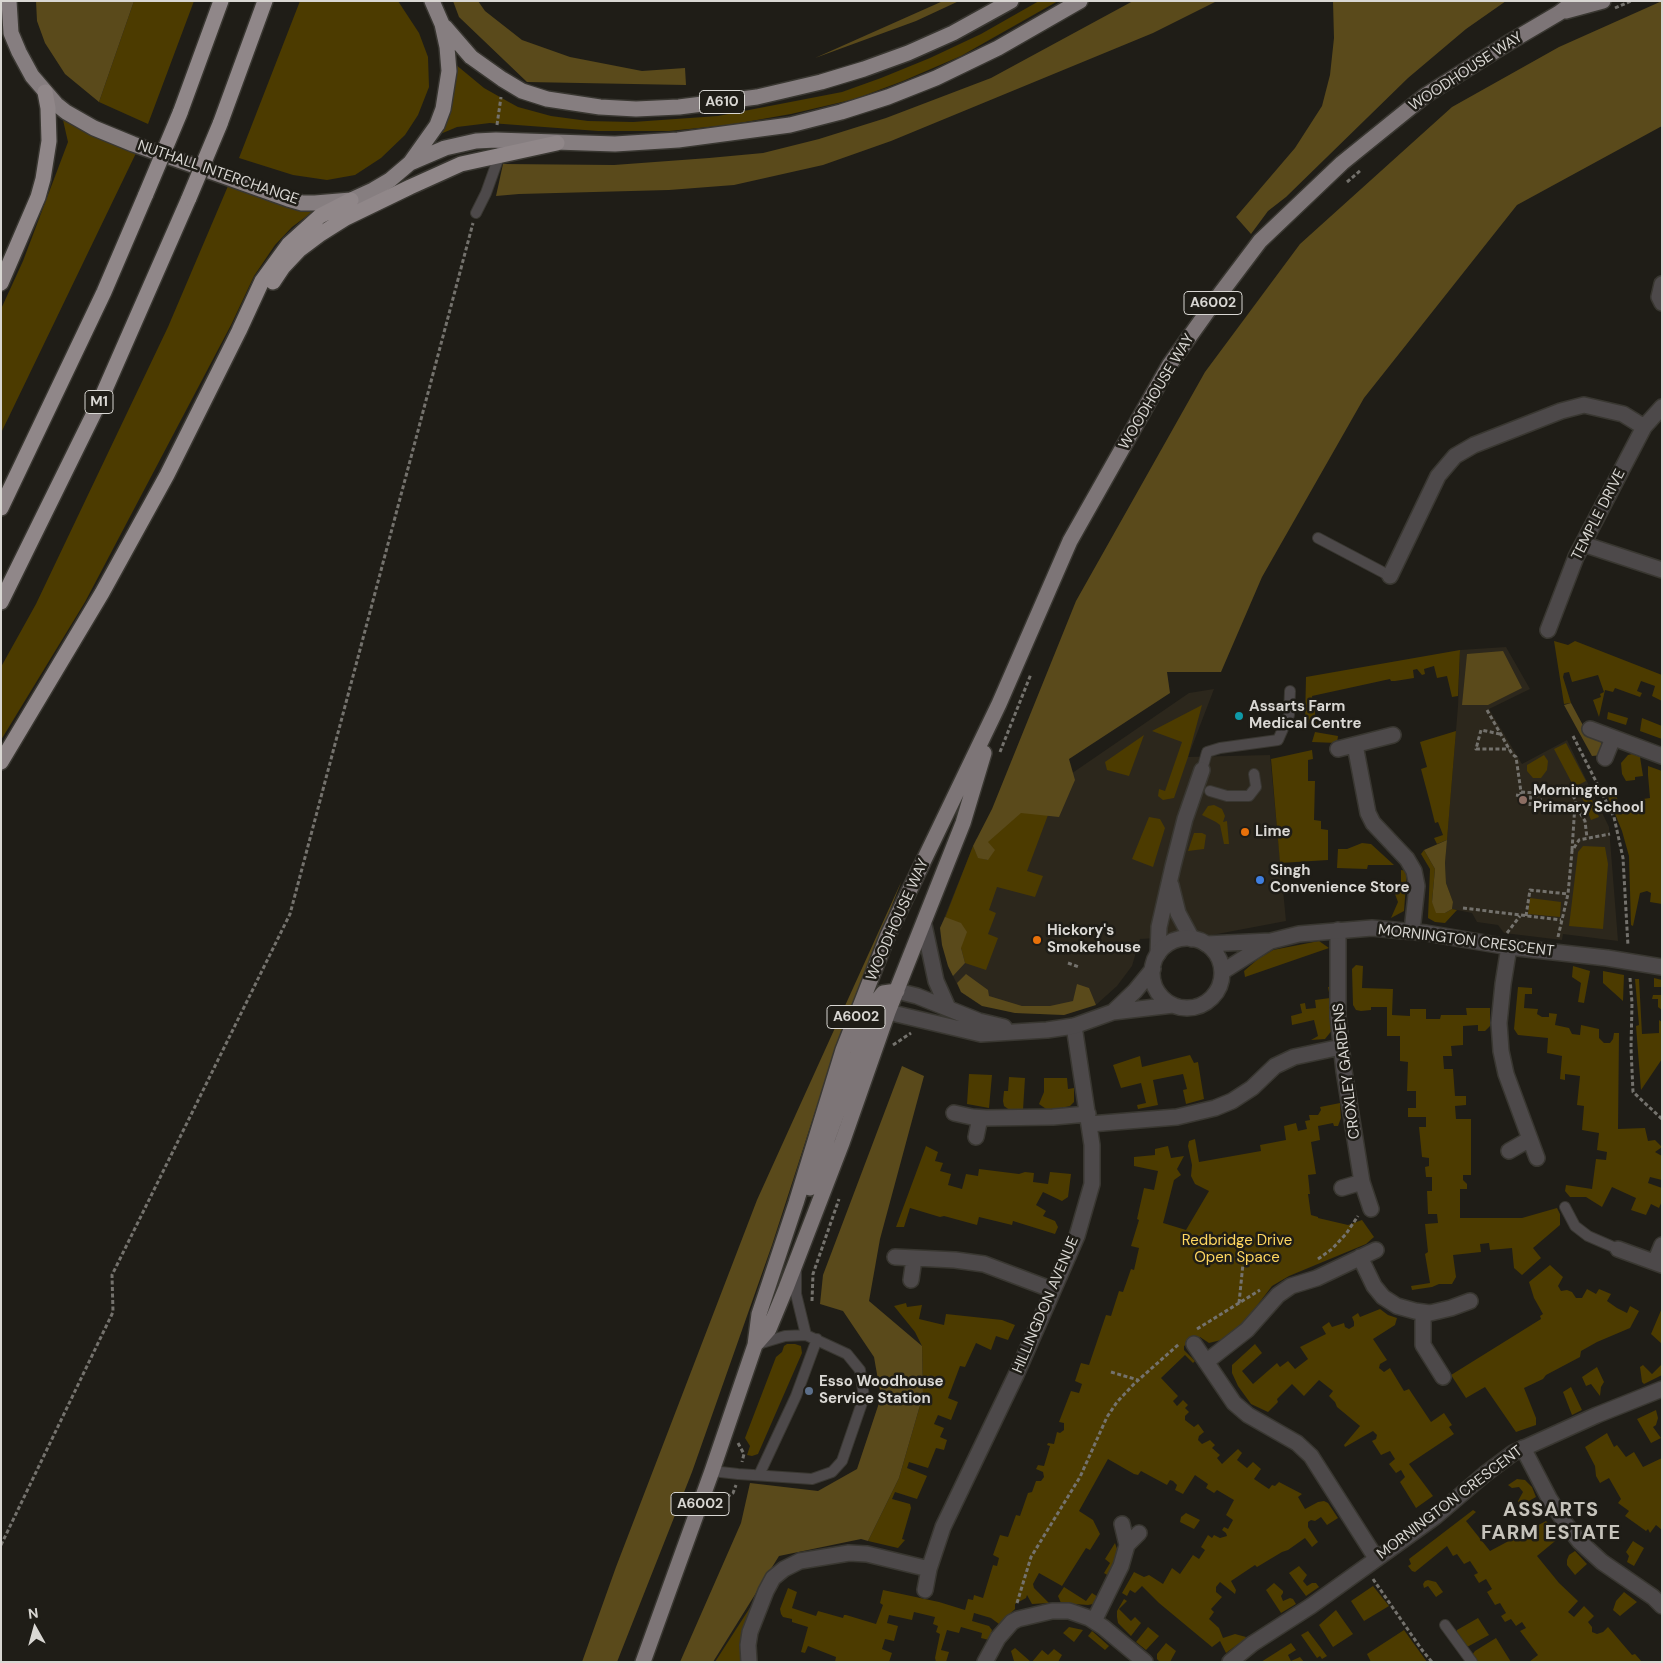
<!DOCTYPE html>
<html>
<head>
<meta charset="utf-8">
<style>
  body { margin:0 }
  #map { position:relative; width:1663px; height:1663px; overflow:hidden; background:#1f1d17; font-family:"DM Sans",sans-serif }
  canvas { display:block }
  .frame { position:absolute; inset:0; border:2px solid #d9d7d3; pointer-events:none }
  .north { position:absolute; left:10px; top:1603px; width:50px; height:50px; -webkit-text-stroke:4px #1f1d17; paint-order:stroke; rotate:353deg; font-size:14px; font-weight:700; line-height:20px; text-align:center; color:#d9d7d3 }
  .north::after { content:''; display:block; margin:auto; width:18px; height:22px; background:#d9d7d3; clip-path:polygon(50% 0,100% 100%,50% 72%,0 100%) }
</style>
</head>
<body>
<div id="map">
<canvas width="1663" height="1663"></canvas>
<div class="frame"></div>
<div class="north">N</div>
</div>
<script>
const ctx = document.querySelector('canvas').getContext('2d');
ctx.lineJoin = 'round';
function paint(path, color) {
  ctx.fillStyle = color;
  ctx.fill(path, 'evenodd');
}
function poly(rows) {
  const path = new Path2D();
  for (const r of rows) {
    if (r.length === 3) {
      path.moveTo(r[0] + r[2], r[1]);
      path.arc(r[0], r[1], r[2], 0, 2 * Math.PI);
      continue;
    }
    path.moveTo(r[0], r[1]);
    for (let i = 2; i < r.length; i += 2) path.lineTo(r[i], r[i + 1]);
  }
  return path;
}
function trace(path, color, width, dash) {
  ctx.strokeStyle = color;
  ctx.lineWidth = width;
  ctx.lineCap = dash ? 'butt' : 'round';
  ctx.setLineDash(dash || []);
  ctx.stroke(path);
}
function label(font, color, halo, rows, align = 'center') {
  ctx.font = font + ' "DM Sans",sans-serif';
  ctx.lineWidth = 5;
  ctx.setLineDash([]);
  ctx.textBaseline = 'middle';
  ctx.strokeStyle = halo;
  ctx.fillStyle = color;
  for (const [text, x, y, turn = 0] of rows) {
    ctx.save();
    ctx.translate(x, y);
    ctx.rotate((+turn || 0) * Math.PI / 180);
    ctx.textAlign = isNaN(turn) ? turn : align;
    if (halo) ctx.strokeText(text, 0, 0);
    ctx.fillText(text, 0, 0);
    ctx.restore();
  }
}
paint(poly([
  [1506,647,1530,689,1489,709,1522,764,1567,740,1609,827,1618,941,1563,934,1562,940,1504,933,1498,925,1477,922,1472,913,1452,909,1453,902,1446,883,1445,863,1458,706,1460,650],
  [1214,689,1188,757,1270,755,1286,921,1212,935,1140,939,1132,966,1117,986,1097,1004,1064,1015,1015,1013,982,1005,961,992,948,966,940,928,976,839,1189,693]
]), '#2c271c');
paint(poly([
  [134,1,194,1,148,124,99,102],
  [300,1,398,1,419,33,428,57,429,87,418,115,405,135,381,158,355,175,327,180,293,175,239,158],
  [1039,1,1058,1,961,56,903,81,855,99,791,114,728,125,669,131,598,131,490,123,457,127,438,135,450,110,456,79,455,64,484,88,507,101,518,107,551,116,588,121,633,122,718,116,842,92,881,78,930,58,981,34],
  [63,120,138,149,1,433,1,309,23,261,68,142],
  [228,186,315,210,292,227,275,245,254,276,231,325,85,602,1,740,1,667,36,604,168,327],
  [1554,641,1568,645,1575,641,1662,675,1662,701,1652,696,1655,686,1641,681,1637,691,1642,693,1640,697,1615,688,1613,692,1605,690,1599,717,1593,700,1601,697,1600,694,1604,692,1598,675,1572,682,1569,672,1564,673,1563,677,1571,703,1564,704],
  [1460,650,1458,696,1452,697,1447,676,1437,678,1434,666,1424,669,1425,674,1422,675,1417,669,1413,670,1414,678,1395,681,1391,681,1390,679,1312,696,1317,725,1305,722,1306,677],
  [1202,705,1188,757,1174,798,1163,800,1158,796,1159,789,1165,791,1182,742,1152,731],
  [1608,712,1628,718,1626,725,1607,719],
  [1642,718,1662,726,1662,739,1640,731],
  [1456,731,1447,840,1437,844,1434,838,1443,835,1438,822,1435,823,1429,799,1421,769,1427,767,1420,742],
  [1315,732,1338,736,1337,743,1312,742],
  [1144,735,1129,776,1107,770,1105,762],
  [1566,743,1586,781,1574,787,1554,749],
  [1312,750,1313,759,1308,760,1308,781,1315,781,1314,820,1321,821,1321,829,1328,830,1328,860,1280,863,1271,759],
  [1632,754,1640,757,1643,776,1635,777,1635,780,1626,781,1622,774,1621,763,1628,755],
  [1544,755,1548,761,1547,770,1541,778,1533,778,1527,771,1527,765],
  [1648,766,1662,771,1662,904,1650,902,1651,893,1647,891,1640,893,1633,926,1631,925,1629,856,1622,831,1606,792,1616,790,1618,805,1643,802,1643,799,1650,798,1648,775],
  [1588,791,1599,817,1591,820,1582,797],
  [1214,805,1222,809,1225,816,1223,822,1227,821,1229,844,1224,844,1220,825,1216,822,1202,815,1208,806],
  [1021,812,1048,815,1027,871,1043,876,1035,897,997,887,989,910,996,913,988,934,998,938,986,970,965,963,961,948,945,918,973,846,978,857,987,860,994,850,987,842],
  [1149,817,1160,819,1165,828,1153,867,1132,859],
  [1194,833,1202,833,1206,835,1204,849,1188,851],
  [1362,843,1371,844,1394,865,1368,865,1367,869,1337,868,1338,849,1347,849],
  [1583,846,1605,847,1608,864,1603,929,1569,926,1578,852],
  [1424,850,1435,869,1432,902,1445,913,1452,909,1457,910,1445,923,1435,922,1428,918,1430,869,1421,854],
  [1401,870,1407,871,1404,911,1391,918,1398,902,1395,894,1396,889,1401,889],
  [1530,898,1561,902,1560,917,1528,914],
  [1319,941,1329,948,1245,977,1244,971,1258,959,1273,950],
  [1356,965,1363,966,1362,988,1393,989,1392,1015,1410,1016,1410,1009,1426,1009,1426,1019,1440,1019,1441,1015,1467,1015,1466,1008,1490,1008,1490,1026,1485,1031,1478,1031,1478,1025,1463,1026,1463,1045,1451,1046,1452,1056,1443,1056,1444,1069,1453,1069,1455,1096,1466,1096,1466,1105,1455,1106,1456,1119,1471,1119,1471,1175,1463,1175,1463,1180,1467,1184,1467,1189,1460,1189,1460,1218,1522,1218,1557,1208,1560,1214,1560,1225,1533,1248,1541,1258,1522,1275,1514,1268,1512,1248,1490,1250,1489,1243,1480,1244,1481,1252,1453,1255,1456,1277,1452,1284,1439,1284,1432,1287,1412,1290,1411,1286,1430,1283,1425,1254,1428,1252,1425,1224,1438,1223,1437,1214,1428,1214,1427,1191,1432,1191,1432,1177,1426,1177,1425,1167,1429,1166,1429,1158,1422,1157,1419,1127,1426,1127,1426,1117,1408,1117,1408,1108,1416,1108,1416,1091,1407,1091,1408,1062,1400,1061,1400,1036,1387,1036,1387,1007,1371,1007,1371,1010,1361,1011,1356,1010,1353,1005,1352,969],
  [1573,966,1590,971,1584,1003,1578,1002,1581,983,1572,977],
  [1603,971,1624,975,1623,1001,1603,983],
  [1654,978,1662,980,1662,1010,1658,1007,1658,999,1652,999,1653,995,1661,995,1661,987,1654,987],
  [1635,979,1639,979,1642,1034,1659,1033,1659,1020,1662,1022,1662,1059,1641,1090,1636,1026,1639,1025],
  [1328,987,1331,987,1333,1029,1325,1039,1311,1040,1318,1036,1314,1020,1292,1025,1291,1016,1302,1013,1300,1004,1305,1003,1306,1009,1316,1008,1315,1000,1330,998],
  [1518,987,1532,988,1532,994,1525,994,1524,1008,1538,1009,1537,1014,1542,1017,1549,1017,1549,1013,1557,1014,1555,1025,1569,1028,1572,1034,1580,1035,1581,1025,1599,1029,1599,1038,1604,1043,1610,1043,1613,1039,1614,1033,1619,1033,1618,1129,1645,1128,1648,1141,1655,1140,1662,1147,1655,1152,1662,1156,1662,1180,1650,1177,1648,1183,1662,1188,1662,1201,1659,1208,1651,1204,1646,1215,1631,1210,1636,1198,1612,1187,1602,1207,1586,1197,1570,1197,1565,1191,1566,1185,1592,1189,1596,1159,1606,1160,1607,1152,1597,1150,1599,1133,1582,1130,1584,1106,1577,1105,1580,1076,1565,1074,1565,1080,1560,1079,1562,1056,1547,1053,1548,1038,1518,1035,1514,1029],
  [1190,1055,1194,1063,1198,1062,1204,1099,1186,1104,1183,1090,1187,1089,1183,1074,1153,1080,1158,1105,1138,1109,1137,1105,1146,1103,1141,1083,1121,1088,1113,1065,1140,1056,1142,1067],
  [969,1074,992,1075,989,1108,967,1104],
  [1009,1077,1025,1078,1023,1110,1018,1111,1011,1111,1004,1106,1003,1101,1004,1091,1008,1091],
  [1044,1078,1067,1078,1068,1089,1074,1088,1074,1102,1070,1106,1049,1111,1039,1104,1044,1092],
  [1340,1103,1341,1118,1338,1126,1334,1126,1333,1123,1318,1126,1320,1140,1311,1142,1316,1174,1308,1175,1310,1194,1308,1194,1311,1215,1318,1217,1318,1218,1348,1225,1362,1220,1374,1237,1366,1244,1289,1276,1272,1286,1243,1324,1221,1340,1209,1343,1200,1337,1184,1346,1184,1350,1195,1361,1193,1363,1185,1355,1161,1378,1178,1396,1173,1401,1177,1406,1183,1400,1188,1405,1185,1408,1189,1412,1185,1416,1185,1420,1194,1427,1198,1424,1199,1425,1204,1432,1199,1436,1198,1440,1202,1444,1210,1440,1215,1445,1212,1448,1220,1455,1217,1458,1222,1464,1238,1449,1242,1453,1237,1460,1247,1468,1253,1462,1261,1469,1254,1479,1269,1489,1272,1485,1275,1486,1279,1482,1302,1494,1298,1497,1305,1509,1318,1502,1324,1501,1328,1503,1338,1518,1327,1525,1321,1517,1315,1521,1311,1520,1308,1522,1308,1527,1318,1542,1312,1547,1305,1538,1288,1550,1282,1552,1257,1567,1255,1565,1231,1581,1236,1590,1235,1594,1220,1582,1216,1587,1216,1592,1222,1597,1211,1609,1214,1612,1209,1619,1219,1628,1223,1638,1235,1634,1246,1637,1245,1639,1226,1653,1220,1641,1212,1647,1159,1603,1142,1586,1135,1593,1130,1590,1127,1596,1122,1593,1134,1572,1144,1577,1149,1575,1163,1584,1172,1568,1180,1574,1193,1555,1199,1559,1205,1550,1201,1547,1208,1535,1212,1538,1214,1535,1220,1538,1227,1536,1226,1533,1222,1530,1224,1527,1228,1529,1233,1520,1226,1515,1234,1500,1217,1490,1214,1493,1206,1488,1208,1484,1195,1475,1183,1494,1175,1490,1177,1485,1173,1481,1170,1480,1167,1485,1141,1471,1138,1475,1134,1474,1108,1459,1079,1511,1093,1520,1100,1534,1090,1550,1086,1548,1062,1586,1039,1573,1033,1584,1034,1588,1049,1603,1032,1604,1027,1595,1026,1598,1015,1604,1015,1609,999,1624,991,1618,974,1613,972,1621,989,1626,992,1630,989,1640,981,1638,982,1633,961,1627,959,1633,947,1630,941,1650,949,1652,946,1662,936,1662,935,1658,940,1634,936,1632,938,1626,933,1624,935,1617,914,1612,912,1620,889,1615,887,1623,898,1626,894,1641,885,1639,882,1649,892,1653,889,1662,835,1662,836,1657,808,1646,805,1653,801,1652,808,1627,792,1622,792,1619,783,1617,781,1614,780,1609,788,1588,797,1592,792,1608,816,1616,818,1611,843,1618,844,1615,846,1615,876,1624,883,1605,880,1603,883,1590,939,1602,965,1610,968,1599,973,1600,974,1595,983,1598,993,1565,997,1566,999,1558,993,1555,1000,1535,1008,1537,1016,1515,1020,1516,1028,1493,1032,1492,1036,1481,1041,1481,1044,1477,1043,1472,1036,1469,1038,1465,1044,1466,1050,1446,1047,1445,1048,1443,1054,1444,1057,1432,1060,1433,1064,1430,1064,1423,1059,1422,1071,1391,1079,1393,1082,1384,1075,1381,1081,1363,1089,1365,1106,1315,1111,1316,1119,1291,1123,1292,1131,1269,1134,1270,1139,1248,1131,1246,1139,1220,1137,1219,1144,1188,1154,1190,1158,1171,1134,1166,1134,1157,1155,1155,1155,1149,1168,1146,1171,1158,1184,1156,1177,1169,1181,1175,1174,1180,1163,1223,1186,1230,1209,1191,1195,1184,1191,1176,1192,1165,1188,1146,1189,1141,1195,1139,1199,1162,1261,1151,1260,1145,1286,1140,1284,1126,1296,1123,1298,1131,1307,1129,1305,1121,1310,1120,1309,1115,1318,1115,1321,1110,1320,1107],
  [926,1146,938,1152,935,1161,943,1163,940,1171,951,1174,948,1185,962,1189,966,1174,978,1176,979,1169,1019,1174,1025,1172,1034,1173,1033,1182,1048,1184,1050,1172,1071,1174,1068,1197,1062,1201,1043,1192,1036,1205,1046,1211,1043,1216,1055,1221,1058,1227,1055,1234,1013,1221,1012,1225,979,1217,977,1225,944,1216,940,1217,910,1208,904,1227,896,1227],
  [1550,1265,1563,1277,1558,1286,1561,1291,1567,1290,1572,1292,1576,1298,1582,1298,1587,1289,1596,1294,1599,1289,1611,1294,1607,1301,1617,1308,1627,1313,1630,1306,1639,1311,1630,1328,1597,1342,1581,1351,1580,1357,1546,1375,1543,1379,1524,1388,1536,1418,1536,1425,1516,1432,1485,1387,1466,1398,1451,1375,1541,1319,1540,1316,1543,1314,1534,1298,1529,1282],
  [906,1303,907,1307,922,1305,919,1319,944,1325,946,1314,1002,1320,1015,1325,1008,1340,996,1336,991,1350,976,1343,965,1367,960,1366,948,1398,958,1402,951,1420,938,1415,934,1424,944,1428,940,1437,947,1440,944,1450,936,1448,928,1468,909,1462,907,1468,927,1476,917,1499,895,1492,892,1499,910,1504,911,1508,902,1539,905,1540,898,1548,868,1541,899,1478,923,1395,922,1346,915,1332,894,1306],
  [1662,1308,1662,1344,1651,1334],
  [1380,1309,1388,1315,1397,1318,1395,1325,1373,1339,1387,1360,1380,1364,1379,1368,1384,1372,1390,1368,1404,1391,1409,1389,1431,1422,1444,1413,1452,1425,1449,1427,1454,1434,1409,1464,1433,1496,1416,1508,1400,1482,1405,1477,1401,1470,1396,1473,1389,1464,1395,1459,1390,1451,1381,1455,1372,1441,1376,1439,1377,1435,1373,1431,1345,1447,1344,1445,1360,1426,1337,1407,1335,1402,1329,1396,1333,1391,1319,1380,1304,1396,1292,1384,1277,1399,1278,1402,1268,1412,1251,1404,1238,1386,1232,1373,1232,1365,1255,1344,1262,1353,1242,1371,1253,1384,1277,1363,1280,1367,1288,1361,1295,1369,1308,1359,1300,1347,1326,1334,1322,1327,1329,1322,1332,1327,1344,1323,1345,1327,1349,1329,1354,1326,1354,1322,1352,1317,1358,1313,1360,1317],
  [787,1344,795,1344,801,1346,802,1353,758,1454,752,1456,747,1455,750,1446,745,1438,776,1357,782,1352,784,1346],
  [1662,1364,1662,1375,1644,1384,1642,1382,1640,1367,1643,1365,1652,1374],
  [1597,1367,1604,1382,1601,1387,1600,1396,1591,1384,1586,1386,1582,1377],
  [1571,1387,1582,1410,1572,1415,1563,1392],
  [1656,1410,1658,1418,1656,1425,1653,1427,1661,1438,1651,1443,1637,1419],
  [1607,1433,1614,1447,1617,1445,1626,1457,1634,1452,1643,1467,1662,1458,1662,1530,1656,1525,1650,1533,1648,1529,1646,1531,1625,1516,1629,1511,1618,1503,1621,1499,1609,1478,1600,1483,1596,1476,1595,1466,1585,1447],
  [1517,1479,1525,1480,1532,1487,1536,1497,1520,1506,1518,1504,1518,1501,1523,1492,1519,1487,1512,1488,1508,1485],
  [1473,1510,1476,1512,1466,1521,1490,1551,1546,1521,1560,1537,1537,1556,1559,1583,1578,1601,1568,1612,1574,1617,1584,1606,1594,1616,1588,1622,1592,1627,1592,1632,1597,1634,1603,1632,1608,1627,1632,1655,1635,1654,1642,1662,1529,1662,1538,1655,1520,1631,1526,1628,1522,1622,1516,1626,1511,1619,1505,1622,1501,1616,1506,1613,1500,1603,1495,1605,1487,1592,1492,1589,1486,1579,1479,1583,1474,1575,1478,1573,1470,1561,1464,1564,1457,1554,1453,1556,1447,1546,1415,1572,1412,1571,1408,1566,1411,1564,1409,1559],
  [1186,1513,1200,1520,1194,1529,1180,1522,1181,1517],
  [1633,1541,1644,1548,1634,1566,1627,1562,1629,1556,1626,1552],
  [1115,1543,1118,1552,1112,1578,1104,1573,1110,1563,1105,1559],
  [1575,1551,1587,1564,1575,1575,1567,1565,1567,1560,1569,1555],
  [1299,1566,1307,1575,1303,1581,1307,1586,1312,1583,1316,1583,1319,1587,1306,1596,1289,1573],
  [1428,1580,1436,1582,1443,1592,1436,1597,1428,1586,1424,1588,1423,1584,1425,1581],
  [1274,1583,1283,1591,1283,1593,1281,1596,1283,1601,1290,1598,1293,1599,1296,1604,1281,1613,1266,1590],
  [1373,1586,1389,1606,1364,1621,1351,1601],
  [1064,1587,1086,1601,1092,1593,1098,1597,1093,1604,1088,1605,1061,1603,1058,1596],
  [1624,1592,1637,1602,1620,1616,1613,1610,1616,1601],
  [1124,1599,1127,1601,1119,1609,1131,1621,1135,1617,1141,1623,1131,1636,1118,1623,1117,1617,1117,1611],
  [756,1605,745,1662,715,1662,751,1606],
  [1336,1610,1353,1634,1333,1647,1319,1625],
  [1478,1618,1489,1635,1467,1647,1456,1635,1457,1630],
  [1069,1627,1083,1630,1074,1642,1063,1633],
  [1148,1627,1159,1636,1146,1650,1136,1642],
  [1404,1630,1427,1662,1371,1662,1367,1654],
  [1092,1631,1109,1646,1105,1650,1088,1636],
  [1308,1631,1327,1656,1322,1659,1320,1656,1317,1658,1301,1635],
  [1496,1638,1511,1662,1476,1662,1472,1655,1475,1651],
  [1166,1643,1176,1651,1170,1662,1160,1662,1157,1659,1157,1654],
  [1291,1643,1296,1650,1288,1655,1291,1661,1300,1657,1304,1662,1261,1662],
  [1015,1648,1031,1662,1014,1661,1011,1651],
  [1054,1649,1062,1655,1058,1662,1032,1662,1042,1650,1048,1655]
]), '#4c3b00');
paint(poly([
  [36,1,134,1,99,102,65,74,45,43,37,21],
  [453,1,478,1,485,11,522,40,570,57,642,71,685,68,686,85,527,82,459,17],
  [943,1,959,1,916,21,815,58],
  [1133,1,1217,1,1153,33,891,141,823,165,734,185,669,190,519,194,496,196,503,164,614,165,709,158,763,153,819,139,886,118,991,78],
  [1333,1,1506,1,1466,29,1408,78,1286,197,1268,211,1251,234,1236,217,1295,148,1322,106,1330,75,1334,38],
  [1662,1,1662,126,1517,205,1364,398,1262,577,1221,672,1167,672,1170,693,1069,759,1075,780,1059,817,1021,813,988,842,995,850,988,860,978,858,973,846,992,809,1076,601,1205,372,1300,244,1452,107,1559,47],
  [1503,651,1522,688,1488,705,1462,705,1467,654],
  [1571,703,1586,731,1601,742,1603,755,1592,756,1564,705],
  [1447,840,1445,863,1446,883,1453,902,1452,909,1445,913,1436,913,1432,902,1435,869,1424,850],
  [902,880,837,1044,772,1245,692,1472,617,1662,582,1662,616,1567,757,1200],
  [945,917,961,923,967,932,961,948,965,963,953,976,948,966,942,945,940,928],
  [966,974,988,990,989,996,1022,1006,1050,1006,1073,1001,1077,984,1089,988,1096,1005,1064,1015,1015,1013,982,1006,961,992,957,983],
  [902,1066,924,1076,880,1239,869,1301,922,1346,923,1395,899,1478,868,1541,861,1539,779,1556,713,1662,680,1662,741,1523,750,1483,818,1491,857,1469,881,1397,874,1357,843,1311,820,1304,823,1275]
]), '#5a4a1b');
const service = poly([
  [476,213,486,193,501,151],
  [1318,538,1390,576],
  [1202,770,1207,752,1220,748,1278,740,1289,715,1290,691],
  [1210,791,1227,796,1249,796,1256,787,1254,774],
  [1565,1207,1575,1226,1588,1236,1618,1249],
  [796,1270,796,1294,806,1335],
  [712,1471,738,1474,812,1479,832,1472,842,1461,864,1397,860,1370,847,1354,806,1335,785,1336,755,1345],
  [759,1475,796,1396,817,1339],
  [1445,1625,1472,1662]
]);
const minor = poly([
  [1662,284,1659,297,1662,303],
  [1583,544,1662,570],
  [1390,576,1438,476,1455,456,1474,445,1561,411,1584,405,1623,414,1644,427],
  [1548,630,1576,557,1644,427,1662,407],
  [1590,729,1662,756],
  [1355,745,1368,813,1373,823,1407,859,1414,871,1417,886,1412,931],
  [1338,749,1393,735],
  [1605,758,1613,738],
  [1171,885,1178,913,1192,939],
  [1338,930,1338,1017,1344,1071,1362,1182,1371,1209],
  [1509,947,1503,984,1499,1023,1501,1051,1506,1074,1537,1158],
  [1158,954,1159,927,1173,866,1185,819,1202,770],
  [954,1113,972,1117,986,1118,1053,1117,1088,1114],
  [1090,1124,1177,1117,1215,1108,1232,1101,1252,1088,1275,1066,1294,1057,1341,1047],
  [976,1137,980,1118],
  [1509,1151,1530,1139],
  [1342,1188,1362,1182],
  [1618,1249,1662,1265],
  [895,1257,955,1260,984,1264,1053,1290],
  [1360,1257,1374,1286,1383,1297,1397,1306,1415,1311,1430,1313,1451,1308,1470,1301],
  [1655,1262,1662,1245],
  [911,1280,914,1259],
  [1423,1312,1423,1345,1443,1377],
  [1194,1344,1234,1403,1248,1415,1297,1443,1311,1456,1376,1558],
  [1206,1362,1247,1330,1278,1295,1291,1286,1317,1278,1376,1250],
  [1523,1448,1549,1498,1565,1523,1579,1541,1602,1562,1653,1597,1662,1606],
  [1127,1545,1139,1533],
  [925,1590,929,1569,943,1527,1016,1375,1077,1236,1092,1184,1092,1145,1074,1026],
  [1094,1621,1121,1566,1127,1545,1122,1524],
  [749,1662,748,1645,750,1632,766,1591,773,1578,784,1569,800,1561,849,1553,867,1554,929,1569],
  [985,1662,998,1638,1012,1622,1018,1619,1052,1611,1069,1611,1089,1618,1103,1627,1145,1662]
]);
const tertiary = poly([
  [924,925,936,981,948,1008],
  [1187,973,35],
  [1206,944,1271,941,1299,934,1372,928,1426,933,1509,947,1607,958,1662,967],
  [1222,972,1269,942],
  [897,991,917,996,979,1021,1004,1027],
  [888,1012,981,1034,1047,1030,1074,1026,1113,1012,1173,1005],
  [1113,1012,1135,991,1153,969],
  [1230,1662,1252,1644,1311,1606,1435,1517,1485,1474,1513,1453,1597,1415,1662,1389]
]);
const primary = poly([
  [1566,11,1603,1],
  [810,1188,876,1002,883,993,897,991],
  [755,1345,769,1329,786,1288,842,1143,888,1012,963,823,984,753],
  [643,1662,712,1471,755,1345,759,1314,796,1203,843,1050,888,935,999,704,1070,541,1170,364,1220,294,1260,241,1342,163,1426,95,1508,43,1559,13,1575,1]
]);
const trunk = poly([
  [9,1,11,33,19,52,32,76,56,104,66,112,94,128,133,144,288,199,302,203,315,203,351,200,373,190,390,180,410,163,437,125,443,109,449,71,447,47,442,24,432,1],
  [445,27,471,57,502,79,522,91,547,99,600,107,636,109,679,107,757,97,821,82,864,69,908,53,953,33,1011,1],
  [410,163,445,148,476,141,496,140,615,144,678,140,790,125,841,112,888,97,936,78,998,48,1080,1]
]);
const motorway = poly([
  [180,113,221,1],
  [220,124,265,1],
  [273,282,283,267,299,250,319,235,346,218,410,187,461,164,557,143],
  [1,283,38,197,43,179,49,141,48,108,45,92],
  [1,508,104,292,146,194],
  [1,602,100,401,189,198],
  [1,762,102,593,167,475,239,331,262,281,289,244,320,216,351,200]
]);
trace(service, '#393731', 12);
trace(minor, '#393731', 18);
trace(tertiary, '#393731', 18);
trace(primary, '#393731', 18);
trace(trunk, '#393731', 18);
trace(motorway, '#393731', 18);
trace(poly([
  [1615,8,1631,1],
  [497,125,501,97],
  [1347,182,1361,170],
  [1487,710,1512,754,1516,757,1521,792,1572,795,1575,799,1577,808,1585,821,1587,838],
  [1500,734,1481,730,1476,749,1509,749],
  [1573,736,1614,817,1623,858,1628,946],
  [1000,752,1031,674],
  [1537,793,1536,801,1542,800],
  [1516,795,1521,796,1521,792],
  [1530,806,1531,792],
  [1572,850,1575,804],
  [1463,908,1561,920],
  [1526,916,1530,890,1568,894],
  [1507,933,1520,916],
  [1558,937,1568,894,1572,851,1579,840,1610,834],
  [1068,963,1079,967],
  [1630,978,1632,1003,1631,1048,1633,1092,1662,1119],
  [893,1045,911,1033],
  [1318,1259,1332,1249,1346,1234,1358,1216],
  [812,1301,813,1274,839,1199],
  [1239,1303,1244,1254],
  [1197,1329,1260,1290],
  [1111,1372,1138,1380],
  [738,1443,744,1454,742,1462],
  [716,1504,733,1493,736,1485],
  [1,1545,113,1312,112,1275,290,914,473,223],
  [1373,1579,1422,1650,1432,1662],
  [1017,1603,1031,1557,1080,1477,1107,1417,1117,1402,1135,1383,1179,1344]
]), '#74726d', 3, [4, 2.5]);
trace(service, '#4d494a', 10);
trace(minor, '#4d494a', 15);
trace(tertiary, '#4d494a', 15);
trace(primary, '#7d7577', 15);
trace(trunk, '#867e80', 15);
trace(motorway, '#908789', 15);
const motorwayBridge = poly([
  [146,194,180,113],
  [189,198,220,124]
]);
trace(motorwayBridge, '#393731', 18, []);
trace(motorwayBridge, '#908789', 15);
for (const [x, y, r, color] of [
  [1239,716,5,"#0f9aa8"],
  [1523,800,5,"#8d6e63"],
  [1245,832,5,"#e8710a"],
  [1260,880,5,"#3f7fe0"],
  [1037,940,5,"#e8710a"],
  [809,1391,5,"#5c6f8a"]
]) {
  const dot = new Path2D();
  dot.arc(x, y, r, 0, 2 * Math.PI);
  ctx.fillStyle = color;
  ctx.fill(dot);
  trace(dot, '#1f1d17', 2);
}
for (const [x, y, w] of [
  [722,102,45],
  [1213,303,58],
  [99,402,28],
  [856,1017,58],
  [700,1504,58]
]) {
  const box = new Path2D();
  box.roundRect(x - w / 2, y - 11.5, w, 23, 4);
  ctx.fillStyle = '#1f1d17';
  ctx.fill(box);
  trace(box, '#d9d7d3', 1);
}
label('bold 14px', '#d9d7d3', null, [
  ["A610",722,102],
  ["A6002",1213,303],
  ["M1",99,402],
  ["A6002",856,1017],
  ["A6002",700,1504]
]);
label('15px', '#d9d7d3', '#1f1d17', [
  ["WOODHOUSE WAY",1466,72,-33],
  ["NUTHALL INTERCHANGE",218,173,19],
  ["WOODHOUSE WAY",1157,392,-59],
  ["TEMPLE DRIVE",1599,515,-63],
  ["WOODHOUSE WAY",898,920,-66],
  ["MORNINGTON CRESCENT",1466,941,7],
  ["CROXLEY GARDENS",1347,1071,-97],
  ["HILLINGDON AVENUE",1046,1305,-67],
  ["MORNINGTON CRESCENT",1450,1503,-37]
]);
label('bold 15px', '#d9d7d3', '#1f1d17', [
  ["Assarts Farm",1249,707],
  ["Medical Centre",1249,724],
  ["Mornington",1533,791],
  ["Primary School",1533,808],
  ["Lime",1255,832],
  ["Singh",1270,871],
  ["Convenience Store",1270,888],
  ["Hickory's",1047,931],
  ["Smokehouse",1047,948],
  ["Esso Woodhouse",819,1382],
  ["Service Station",819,1399]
], 'left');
label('15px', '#ffd760', '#1f1d17', [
  ["Redbridge Drive",1237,1241],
  ["Open Space",1237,1258]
]);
ctx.letterSpacing = '1px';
label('bold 20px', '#c6c3bb', '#1f1d17', [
  ["ASSARTS",1551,1511],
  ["FARM ESTATE",1551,1534]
]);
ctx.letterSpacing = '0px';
</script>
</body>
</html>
